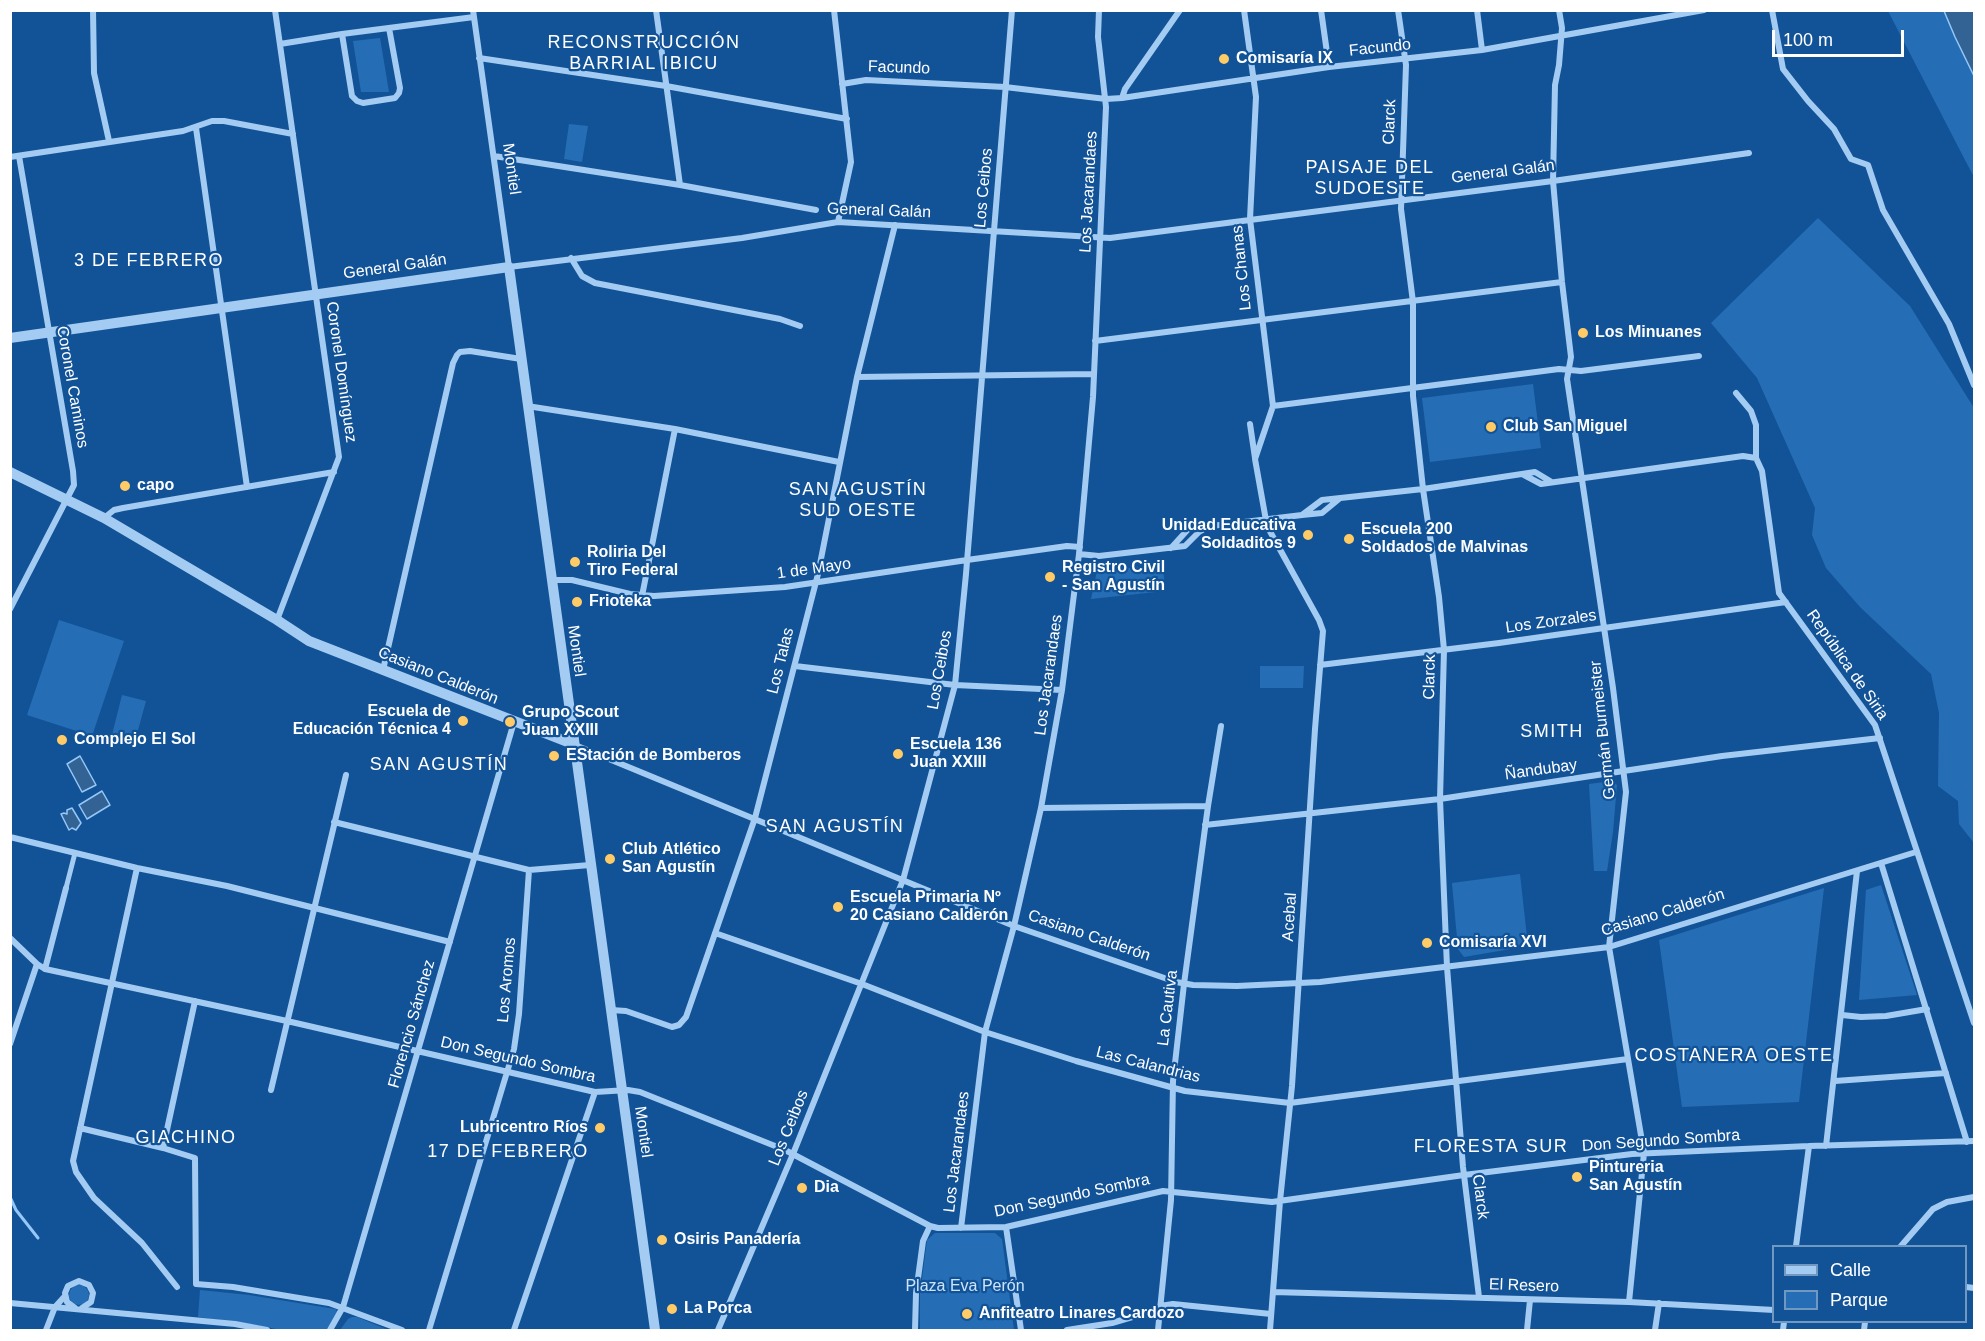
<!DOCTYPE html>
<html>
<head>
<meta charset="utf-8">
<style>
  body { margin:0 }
  #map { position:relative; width:1985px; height:1341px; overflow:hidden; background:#125398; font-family:Arial,sans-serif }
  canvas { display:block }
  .frame { position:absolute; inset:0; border:12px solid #fff; pointer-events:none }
  .legend { position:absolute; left:1772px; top:1245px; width:195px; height:78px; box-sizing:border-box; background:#125398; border:2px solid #7198c1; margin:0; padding:8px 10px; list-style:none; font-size:18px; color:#fff }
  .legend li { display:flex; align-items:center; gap:12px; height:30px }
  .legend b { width:30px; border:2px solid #7198c1 }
  .scale { position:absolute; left:1772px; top:30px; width:132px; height:27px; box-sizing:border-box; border:3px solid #fff; border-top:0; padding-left:8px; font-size:18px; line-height:21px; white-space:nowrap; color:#fff; -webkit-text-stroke:4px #125398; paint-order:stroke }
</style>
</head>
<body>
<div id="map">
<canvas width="1985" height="1341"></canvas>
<div class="frame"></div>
<ul class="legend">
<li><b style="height:8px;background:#a4ccf3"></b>Calle</li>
<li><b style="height:16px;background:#256eb6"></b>Parque</li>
</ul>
<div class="scale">100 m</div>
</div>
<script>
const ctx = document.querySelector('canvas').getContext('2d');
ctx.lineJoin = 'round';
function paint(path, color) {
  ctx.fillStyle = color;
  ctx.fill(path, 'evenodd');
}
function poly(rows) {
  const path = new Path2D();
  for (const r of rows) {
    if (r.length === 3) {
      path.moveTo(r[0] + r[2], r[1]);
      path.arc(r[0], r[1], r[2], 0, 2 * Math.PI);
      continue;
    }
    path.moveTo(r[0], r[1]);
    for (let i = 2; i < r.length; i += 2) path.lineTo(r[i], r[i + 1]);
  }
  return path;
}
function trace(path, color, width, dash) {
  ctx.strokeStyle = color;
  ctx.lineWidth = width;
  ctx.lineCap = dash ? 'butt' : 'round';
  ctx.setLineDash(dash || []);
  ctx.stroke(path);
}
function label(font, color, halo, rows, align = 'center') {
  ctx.font = font + ' Arial,sans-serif';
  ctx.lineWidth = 4.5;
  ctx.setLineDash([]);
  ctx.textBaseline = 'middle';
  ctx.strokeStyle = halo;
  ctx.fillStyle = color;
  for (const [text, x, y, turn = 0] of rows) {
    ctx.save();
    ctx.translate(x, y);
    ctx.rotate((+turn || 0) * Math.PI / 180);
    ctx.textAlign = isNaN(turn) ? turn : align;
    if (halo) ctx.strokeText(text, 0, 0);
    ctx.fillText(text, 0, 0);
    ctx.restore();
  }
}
paint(poly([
  [1888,11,1974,11,1974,177,1965,160],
  [380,38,389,92,361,92,353,41],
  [569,124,588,126,582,162,564,159],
  [1818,218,1910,306,1974,408,1974,843,1959,824,1958,801,1938,786,1939,713,1931,674,1860,607,1826,568,1812,535,1815,508,1757,378,1711,323],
  [1533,384,1541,448,1430,462,1422,398],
  [1163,565,1165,591,1091,599,1097,571],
  [59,620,124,641,92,736,27,715],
  [1260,666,1304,666,1303,688,1260,688],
  [122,695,146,701,135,741,112,735],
  [1612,781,1617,785,1613,832,1607,871,1594,871,1589,784],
  [1520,874,1528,946,1464,957,1458,949,1452,883],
  [1881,885,1917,995,1859,1000,1866,890],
  [1824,888,1799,1102,1682,1107,1659,940],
  [935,1233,995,1233,1002,1239,1014,1330,920,1330,920,1294,927,1240],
  [79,1295,10],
  [200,1290,249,1295,335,1309,338,1312,327,1330,281,1330,256,1325,198,1317],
  [352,1317,357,1317,388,1330,340,1330,348,1319]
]), '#256eb6');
const water = poly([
  [1944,11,1974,11,1974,76,1955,37,1944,11],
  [80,756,96,785,82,792,67,764,80,756],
  [102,791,110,805,87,819,79,805,102,791],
  [72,808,81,823,76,830,72,828,69,830,61,814,64,813,67,814,67,810,72,808]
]);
paint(water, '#336294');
trace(water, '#95c7f7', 1.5);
trace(poly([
  [10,1197,16,1210,38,1238]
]), '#95c7f7', 3);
trace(poly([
  [66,888,75,853]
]), '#a4ccf3', 5);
trace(poly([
  [93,10,94,73,109,141],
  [275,10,339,457,277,620],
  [473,10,509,267,742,238,838,222,1110,238,1553,181,1749,153],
  [656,10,680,185],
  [834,10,851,162,838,222],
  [1244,10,1256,97,1250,219,1273,406,1255,459,1267,526,1319,620,1323,631,1315,729,1292,1086,1280,1201,1270,1330],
  [1321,10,1329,67],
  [1398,10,1406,65,1401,209,1413,302,1413,396,1423,489,1439,597,1444,650,1440,799,1447,967,1463,1167,1479,1297],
  [1477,10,1482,50],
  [1559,10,1562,28,1559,65,1555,85,1553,181,1562,282,1571,357,1567,379,1613,688,1626,792,1609,947,1644,1153,1629,1302],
  [1772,10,1783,69,1808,101,1834,129,1851,159,1868,165,1883,210,1949,324,1974,385],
  [342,34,352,96,357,101,363,103,395,98,399,93,400,88,389,28],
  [280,44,342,34,474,17],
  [479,58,666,86,847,119],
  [842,84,866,80,1005,87,1106,99,1122,98,1329,67,1482,50,1704,10],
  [1122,98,1125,89,1180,10],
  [196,128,247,487],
  [494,156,680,185,816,210],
  [10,157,183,131,212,121,224,121,293,134],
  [571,258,582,276,595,283,780,319,800,326],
  [1095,341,1562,282],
  [857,377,1094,374],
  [1736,393,1751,411,1756,425,1756,458,1762,471,1779,593,1875,725,1974,1023],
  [527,406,675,429,839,462],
  [1273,406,1559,369,1581,371,1699,356],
  [1250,424,1255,458],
  [1524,475,1541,484,1743,456,1756,458],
  [1339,499,1322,513,1302,515,1322,500,1423,489,1535,472,1550,481],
  [104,518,114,510,123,508,334,472],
  [1171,548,1192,525,1211,526,1302,515],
  [1079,554,1099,556,1185,546,1199,532,1208,527],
  [552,580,572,580,630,594,654,596,785,587,967,560,1067,546,1080,547],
  [642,596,675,429],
  [10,609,74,485,73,471,19,156],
  [1320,665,1499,643,1786,602],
  [795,666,955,685,1062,690],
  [383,670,453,363,457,355,460,352,470,351,521,359],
  [575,745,1014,926,1176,982,1193,985,1237,986,1320,982,1609,947,1916,852],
  [1041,808,1208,806],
  [334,822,529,870,590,865],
  [1205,825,1440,799,1722,756,1880,738],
  [10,837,137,868,227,886,450,942],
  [1881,863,1967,1142],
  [137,868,73,1161,76,1172,94,1198,142,1243,177,1287],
  [715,933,862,984,985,1032,1076,1061,1185,1091,1290,1103,1628,1059],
  [10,938,37,964,45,969,287,1021,595,1092,628,1090,640,1092,785,1150,930,1226,938,1228,1006,1227,1163,1191,1272,1202,1464,1175,1632,1154,1809,1146,1974,1141],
  [45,969,66,888],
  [611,1010,626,1011,672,1027,679,1025,686,1017,755,818,818,574,857,377,895,225],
  [1842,1015,1861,1017,1886,1016,1927,1009],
  [10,1044,37,964],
  [1835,1081,1946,1073],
  [271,1090,346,775],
  [80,1128,163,1148,195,1158,196,1284,233,1287,329,1303,402,1330],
  [1826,1146,1857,871],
  [163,1148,195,1001],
  [1006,1227,1021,1330],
  [961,1228,985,1032,1014,926,1041,808,1062,690,1079,554,1093,397,1106,107,1098,37,1099,10],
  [1796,1246,1809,1146],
  [1901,1246,1933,1209,1947,1202,1974,1197],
  [1966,1287,1974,1288],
  [1273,1292,1629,1302,1774,1310],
  [10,1303,235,1324,267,1330],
  [1160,1306,1173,1304,1271,1314],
  [75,1308,67,1302,65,1293,68,1286,79,1281,89,1285,93,1293,91,1302,82,1308],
  [46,1330,55,1307,65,1296],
  [330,1330,343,1307,514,722],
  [429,1330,514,1049,519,1014,529,870],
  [514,1330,595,1092],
  [718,1330,793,1154,903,880,955,685,966,574,1012,10],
  [915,1330,916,1293,923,1241,930,1226],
  [1067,1330,1112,1323,1139,1315,1159,1314],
  [1158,1330,1171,1200,1173,1081,1184,984,1208,806,1221,726],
  [1527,1330,1530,1300],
  [1655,1330,1659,1303],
  [1783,1330,1784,1322],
  [1864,1330,1865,1322]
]), '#a4ccf3', 6);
trace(poly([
  [10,338,509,267,655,1330],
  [10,472,104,518,277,620,309,641,573,744]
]), '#a4ccf3', 10);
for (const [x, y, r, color] of [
  [1224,59,6,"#ffcb66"],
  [1583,333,6,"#ffcb66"],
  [1491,427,6,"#ffcb66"],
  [125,486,6,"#ffcb66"],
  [1308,535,6,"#ffcb66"],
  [1349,539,6,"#ffcb66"],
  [575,562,6,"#ffcb66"],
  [1050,577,6,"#ffcb66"],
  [577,602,6,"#ffcb66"],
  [463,721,6,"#ffcb66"],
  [510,722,6,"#ffcb66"],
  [62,740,6,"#ffcb66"],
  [898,754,6,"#ffcb66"],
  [554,756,6,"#ffcb66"],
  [610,859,6,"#ffcb66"],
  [838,907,6,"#ffcb66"],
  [1427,943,6,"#ffcb66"],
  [600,1128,6,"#ffcb66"],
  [1577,1177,6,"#ffcb66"],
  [802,1188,6,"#ffcb66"],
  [662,1240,6,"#ffcb66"],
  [672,1309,6,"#ffcb66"],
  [967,1314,6,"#ffcb66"]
]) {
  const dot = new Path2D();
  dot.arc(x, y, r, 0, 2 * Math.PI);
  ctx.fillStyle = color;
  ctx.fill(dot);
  trace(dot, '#125398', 2);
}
label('16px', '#fff', '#125398', [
  ["Facundo",1380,48,-6],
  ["Facundo",899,68,2],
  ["Clarck",1390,122,-88],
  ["Montiel",511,169,82],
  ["General Galán",1503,172,-7],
  ["Los Ceibos",984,188,-85],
  ["Los Jacarandaes",1089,192,-87],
  ["General Galán",879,211,2],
  ["General Galán",395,267,-8],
  ["Los Chanas",1242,268,-96],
  ["Coronel Domínguez",341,372,82],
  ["Coronel Caminos",72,387,80],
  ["1 de Mayo",814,569,-8],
  ["Los Zorzales",1551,622,-8],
  ["Montiel",576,651,82],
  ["Los Talas",781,661,-76],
  ["República de Siria",1847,665,55],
  ["Los Ceibos",940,670,-80],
  ["Los Jacarandaes",1049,675,-82],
  ["Casiano Calderón",438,676,22],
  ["Clarck",1430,677,-89],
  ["Germán Burmeister",1603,730,-96],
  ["Ñandubay",1541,770,-8],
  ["Casiano Calderón",1663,913,-17],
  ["Acebal",1290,917,-86],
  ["Casiano Calderón",1089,936,19],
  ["Los Aromos",507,980,-85],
  ["La Cautiva",1168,1008,-83],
  ["Florencio Sánchez",412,1024,-74],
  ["Don Segundo Sombra",518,1060,13],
  ["Las Calandrias",1148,1065,14],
  ["Los Ceibos",789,1128,-68],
  ["Montiel",643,1132,82],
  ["Don Segundo Sombra",1661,1141,-4],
  ["Los Jacarandaes",957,1152,-83],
  ["Don Segundo Sombra",1072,1196,-12],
  ["Clarck",1480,1197,83],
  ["El Resero",1524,1286,2]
]);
label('bold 16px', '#fff', '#125398', [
  ["Comisaría IX",1236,59],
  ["Los Minuanes",1595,333],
  ["Club San Miguel",1503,427],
  ["capo",137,486],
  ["Unidad Educativa",1296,526,"right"],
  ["Soldaditos 9",1296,544,"right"],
  ["Escuela 200",1361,530],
  ["Soldados de Malvinas",1361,548],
  ["Roliria Del",587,553],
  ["Tiro Federal",587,571],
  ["Registro Civil",1062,568],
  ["- San Agustín",1062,586],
  ["Frioteka",589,602],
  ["Escuela de",451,712,"right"],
  ["Educación Técnica 4",451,730,"right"],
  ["Grupo Scout",522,713],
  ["Juan XXIII",522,731],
  ["Complejo El Sol",74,740],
  ["Escuela 136",910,745],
  ["Juan XXIII",910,763],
  ["EStación de Bomberos",566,756],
  ["Club Atlético",622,850],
  ["San Agustín",622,868],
  ["Escuela Primaria Nº",850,898],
  ["20 Casiano Calderón",850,916],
  ["Comisaría XVI",1439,943],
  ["Lubricentro Ríos",588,1128,"right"],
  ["Pintureria",1589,1168],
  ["San Agustín",1589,1186],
  ["Dia",814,1188],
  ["Osiris Panadería",674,1240],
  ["La Porca",684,1309],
  ["Anfiteatro Linares Cardozo",979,1314]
], 'left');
label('16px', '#cce5fd', '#125398', [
  ["Plaza Eva Perón",965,1287]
]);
ctx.letterSpacing = '1.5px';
label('18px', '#fff', '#125398', [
  ["RECONSTRUCCIÓN",644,43],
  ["BARRIAL IBICU",644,64],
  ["PAISAJE DEL",1370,168],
  ["SUDOESTE",1370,189],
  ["3 DE FEBRERO",149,261],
  ["SAN AGUSTÍN",858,490],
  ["SUD OESTE",858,511],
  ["SMITH",1552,732],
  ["SAN AGUSTÍN",439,765],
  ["SAN AGUSTÍN",835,827],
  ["COSTANERA OESTE",1734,1056],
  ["GIACHINO",186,1138],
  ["FLORESTA SUR",1491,1147],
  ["17 DE FEBRERO",508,1152]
]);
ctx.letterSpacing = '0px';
</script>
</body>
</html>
